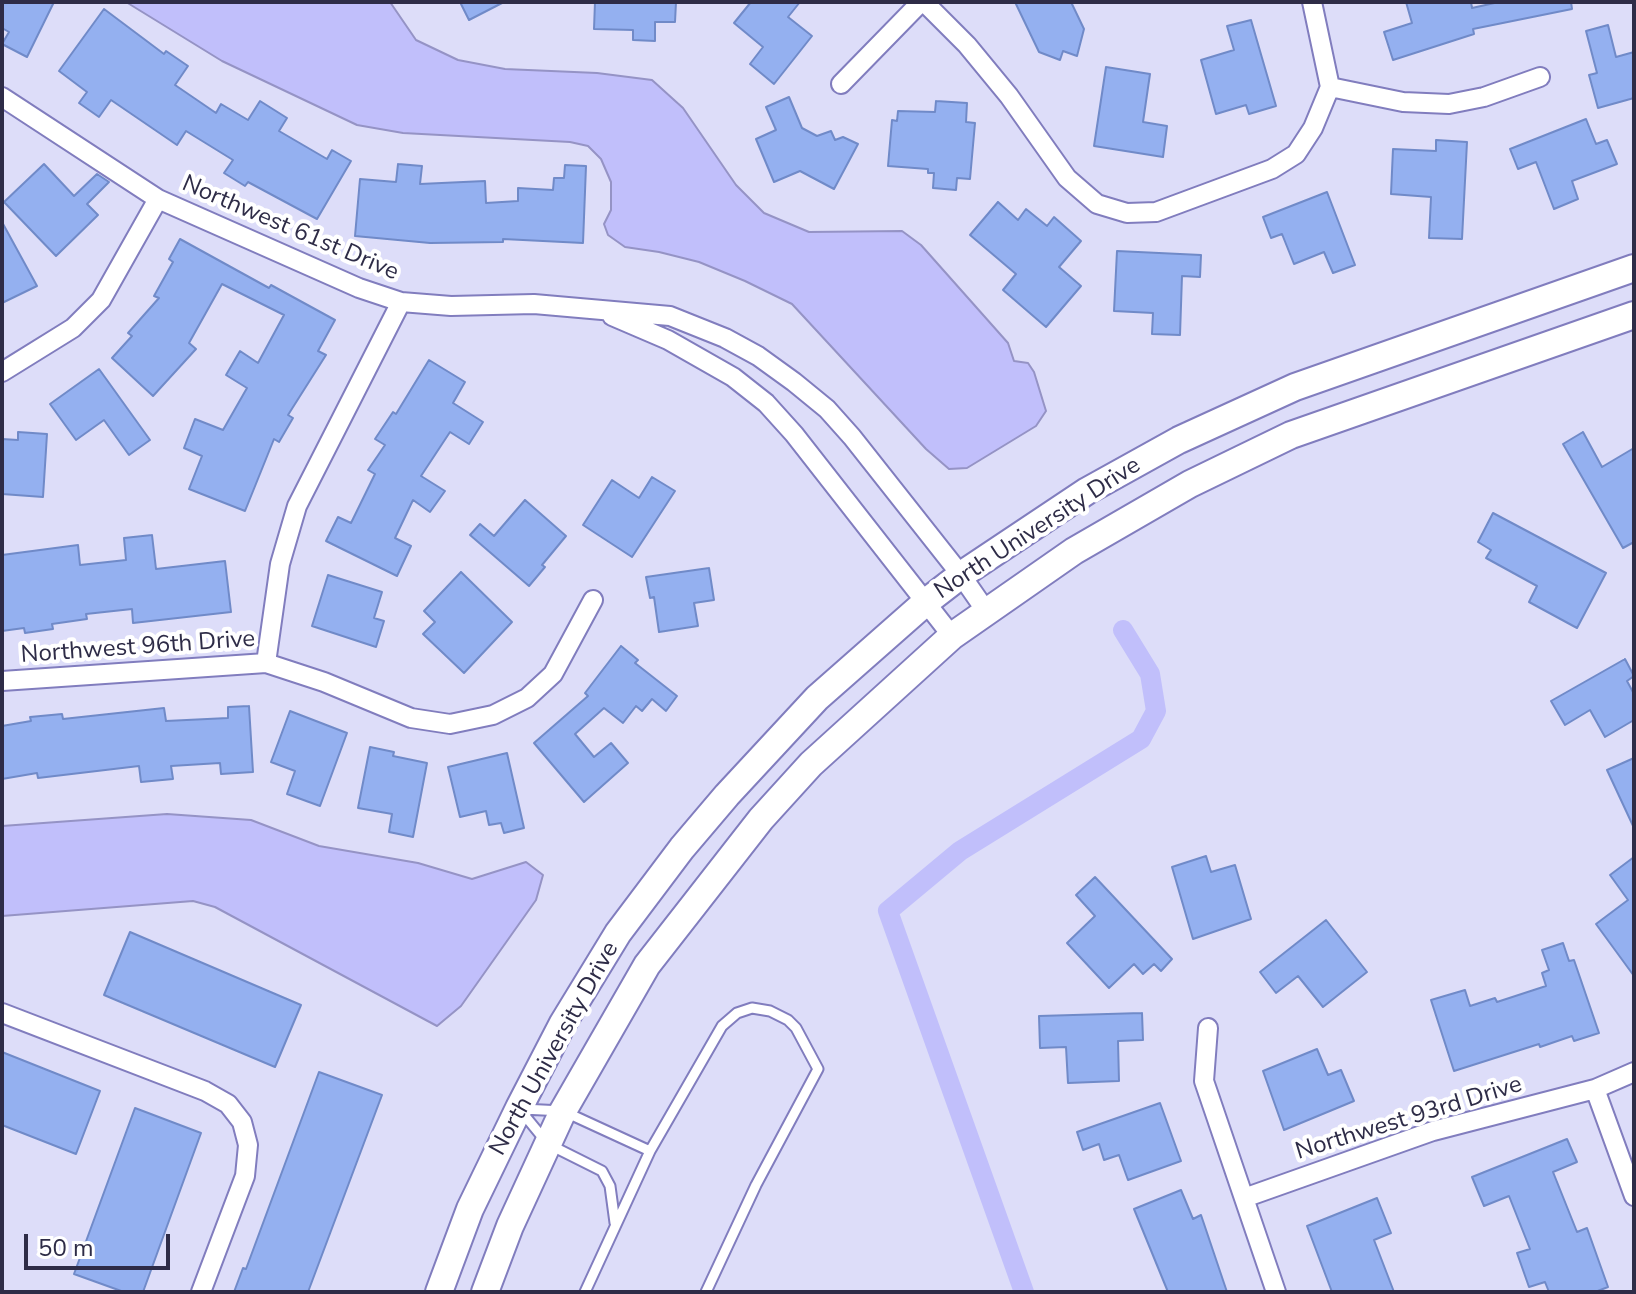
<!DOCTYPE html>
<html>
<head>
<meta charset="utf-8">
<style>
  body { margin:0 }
  #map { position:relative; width:1636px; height:1294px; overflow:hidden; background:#ddddf9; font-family:"Nunito Sans",sans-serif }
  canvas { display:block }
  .frame { position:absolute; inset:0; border:4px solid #2e2c47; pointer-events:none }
  .scale { position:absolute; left:24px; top:1234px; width:146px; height:36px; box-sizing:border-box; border:4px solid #2e2c47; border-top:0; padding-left:10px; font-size:24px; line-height:28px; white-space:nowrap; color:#2e2c47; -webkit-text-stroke:6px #fff; paint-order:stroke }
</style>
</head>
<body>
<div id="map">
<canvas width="1636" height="1294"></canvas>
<div class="frame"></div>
<div class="scale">50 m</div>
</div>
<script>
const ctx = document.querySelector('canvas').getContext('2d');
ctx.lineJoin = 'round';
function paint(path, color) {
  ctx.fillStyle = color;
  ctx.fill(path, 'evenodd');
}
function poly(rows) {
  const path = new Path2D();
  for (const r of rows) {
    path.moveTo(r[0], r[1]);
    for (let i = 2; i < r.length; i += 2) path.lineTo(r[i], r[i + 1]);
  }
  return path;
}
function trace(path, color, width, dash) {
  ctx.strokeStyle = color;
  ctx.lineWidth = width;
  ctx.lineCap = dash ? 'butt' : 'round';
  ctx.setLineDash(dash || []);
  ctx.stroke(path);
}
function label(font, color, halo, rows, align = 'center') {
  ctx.font = font + ' "Nunito Sans",sans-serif';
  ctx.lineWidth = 8;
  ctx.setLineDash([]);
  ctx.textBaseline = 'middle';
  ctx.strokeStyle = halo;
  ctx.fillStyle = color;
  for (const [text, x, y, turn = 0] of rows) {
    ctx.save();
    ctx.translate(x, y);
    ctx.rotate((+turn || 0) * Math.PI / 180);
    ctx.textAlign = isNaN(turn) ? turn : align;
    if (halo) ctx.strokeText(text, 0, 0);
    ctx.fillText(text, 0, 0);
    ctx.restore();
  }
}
const water = poly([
  [126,2,390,2,416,40,458,60,505,69,597,73,652,80,683,108,736,185,764,213,809,232,902,231,921,245,1008,343,1014,361,1028,363,1034,372,1046,411,1036,426,967,468,949,469,926,449,792,304,745,281,699,262,659,252,625,247,608,235,604,224,611,210,611,182,601,159,588,146,570,142,403,133,357,125,222,61,126,2],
  [167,814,251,820,319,846,418,863,472,879,526,862,543,875,536,900,461,1006,437,1026,215,907,193,901,2,916,2,826,167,814]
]);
paint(water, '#c1bffb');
trace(water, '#9593c5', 2);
trace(poly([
  [1024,1292,888,911,960,851,1141,739,1156,711,1150,674,1123,630]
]), '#c1bffb', 20);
const building = poly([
  [2,2,54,2,27,57,2,44,9,32,2,28,2,2],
  [460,2,504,2,469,20,460,2],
  [595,2,676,2,675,22,655,22,655,41,633,40,633,30,594,29,595,2],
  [751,2,800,2,788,17,812,36,774,84,750,64,763,47,734,23,751,2],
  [1015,2,1071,2,1084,29,1077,56,1063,51,1060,60,1039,52,1015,2],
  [1406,2,1471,2,1472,8,1499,2,1571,2,1572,9,1473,29,1474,34,1393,60,1384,32,1412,23,1406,2],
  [104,9,164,54,166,51,188,66,175,85,216,113,221,104,248,120,260,101,287,118,279,131,327,159,332,150,351,161,317,219,248,182,245,186,224,173,233,160,186,131,177,145,111,100,99,117,79,103,87,92,59,71,104,9],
  [1251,20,1276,106,1249,114,1246,105,1216,114,1201,60,1234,50,1227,26,1251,20],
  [1608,25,1616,57,1634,52,1634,98,1598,108,1589,75,1597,73,1586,31,1608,25],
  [1106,67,1150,74,1143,122,1167,126,1163,157,1094,146,1106,67],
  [789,97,802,128,817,136,831,131,835,140,843,137,858,144,834,189,800,171,774,182,756,139,776,130,766,107,789,97],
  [936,101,967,103,966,122,975,123,970,179,957,178,956,190,933,188,934,173,928,173,928,169,888,166,892,120,897,121,898,111,935,112,936,101],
  [1586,119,1596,144,1607,140,1617,164,1572,181,1578,199,1554,209,1536,162,1518,169,1510,149,1586,119],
  [1436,140,1467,142,1462,239,1429,238,1431,197,1391,194,1393,149,1436,151,1436,140],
  [44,164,74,196,97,174,109,182,87,204,98,215,56,256,4,202,44,164],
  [398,164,422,166,420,184,485,181,486,203,518,201,518,188,553,190,554,178,564,178,565,165,586,166,583,243,503,239,503,242,430,243,355,236,360,179,396,182,398,164],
  [1327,192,1355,265,1333,273,1324,252,1294,264,1282,234,1271,238,1263,217,1327,192],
  [998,202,1018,220,1026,209,1047,226,1054,217,1081,241,1059,267,1081,286,1046,327,1003,290,1016,274,970,235,998,202],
  [2,222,37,286,2,303,2,222],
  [180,239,269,288,271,285,335,320,318,351,326,355,288,415,293,418,279,442,274,439,245,511,189,489,202,456,184,448,195,419,223,430,247,388,226,375,240,351,258,363,284,315,222,284,189,343,196,349,153,396,112,358,132,336,128,333,159,298,154,296,173,262,169,259,180,239],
  [1117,251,1201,255,1200,277,1182,276,1180,335,1152,334,1153,313,1114,311,1117,251],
  [429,360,465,382,453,403,483,422,469,444,450,432,421,476,445,491,430,512,413,500,395,538,411,546,397,576,326,541,338,517,351,523,375,474,368,470,385,445,375,439,393,412,396,414,429,360],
  [99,369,150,440,129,455,104,420,76,440,50,404,99,369],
  [18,432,47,434,43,497,2,494,2,439,18,440,18,432],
  [1583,432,1602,467,1634,448,1634,542,1623,548,1563,444,1583,432],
  [652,477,675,491,632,557,583,525,612,480,639,498,652,477],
  [525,500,566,536,542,565,545,567,529,586,470,535,480,524,494,536,525,500],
  [1493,513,1606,573,1577,628,1529,602,1537,586,1486,558,1491,550,1478,542,1493,513],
  [152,535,156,569,225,561,231,612,133,623,132,609,86,614,87,619,52,624,53,629,25,633,24,628,2,631,2,555,78,545,80,565,126,560,124,538,152,535],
  [709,568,714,600,694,603,698,626,659,632,654,597,650,598,646,577,709,568],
  [461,572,512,622,464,673,423,634,435,622,424,611,461,572],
  [328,575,382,592,374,618,384,621,376,647,312,626,328,575],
  [621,646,638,660,635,663,677,696,666,711,652,699,642,711,636,706,623,723,604,708,575,734,594,757,611,743,628,763,584,802,534,743,588,696,585,693,621,646],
  [1625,659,1634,676,1627,681,1634,694,1634,720,1605,737,1590,710,1565,725,1551,701,1625,659],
  [249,706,253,772,221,774,220,763,171,766,173,779,141,782,139,766,38,778,37,773,2,779,2,726,31,721,30,717,62,714,63,719,164,708,166,721,228,718,228,707,249,706],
  [290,711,347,733,320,806,287,794,295,771,271,762,290,711],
  [370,747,394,752,393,756,427,763,413,837,389,832,392,814,358,808,370,747],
  [507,753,524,828,504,833,501,823,489,825,486,811,460,817,448,767,507,753],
  [1634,758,1634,828,1607,770,1634,758],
  [1206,856,1211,872,1235,865,1251,919,1193,939,1172,867,1206,856],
  [1634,857,1634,976,1596,924,1628,900,1610,875,1634,857],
  [1095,877,1172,959,1161,971,1154,964,1143,974,1134,964,1109,988,1067,943,1095,916,1076,895,1095,877],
  [1326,920,1367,972,1323,1007,1298,976,1276,993,1260,972,1326,920],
  [130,932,301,1005,275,1067,104,995,130,932],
  [1563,943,1569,961,1574,960,1599,1033,1574,1041,1572,1036,1540,1047,1539,1044,1454,1071,1431,1000,1465,990,1470,1006,1495,998,1497,1002,1546,986,1542,973,1549,970,1542,950,1563,943],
  [1142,1013,1143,1040,1118,1041,1119,1081,1068,1083,1066,1047,1040,1048,1039,1016,1142,1013],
  [1317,1049,1328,1075,1341,1070,1354,1101,1284,1130,1263,1071,1317,1049],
  [2,1052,100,1091,76,1154,2,1125,2,1052],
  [319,1072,382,1095,308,1292,234,1292,243,1268,246,1269,319,1072],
  [1160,1103,1181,1161,1128,1180,1119,1155,1104,1160,1099,1144,1083,1150,1077,1132,1160,1103],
  [135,1108,201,1133,143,1292,124,1292,74,1274,135,1108],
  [1567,1139,1577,1162,1553,1172,1577,1232,1587,1228,1608,1287,1595,1292,1549,1292,1545,1282,1529,1287,1517,1253,1530,1249,1509,1196,1484,1206,1472,1177,1567,1139],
  [1181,1190,1193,1219,1201,1215,1227,1292,1168,1292,1134,1209,1181,1190],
  [1377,1198,1391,1233,1374,1240,1394,1292,1332,1292,1307,1226,1377,1198]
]);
paint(building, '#94b0f0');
trace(building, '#708ac8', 2);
const lane = poly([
  [522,1109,563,1111,650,1151],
  [521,1111,548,1144,602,1171,610,1186,615,1223],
  [585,1292,650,1151,722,1026,737,1013,752,1008,770,1011,788,1020,796,1028,818,1069,756,1185,706,1292]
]);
const street = poly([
  [924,2,967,45,1009,96,1067,178,1097,204,1127,213,1156,212,1272,169,1296,154,1313,128,1330,87],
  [1312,2,1330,87],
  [841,84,921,2],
  [1330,87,1403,102,1449,104,1484,97,1540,77],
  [2,97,158,199,359,288,401,302,451,306,534,304,670,316,725,338,758,356,794,382,827,409,852,437,961,575,986,611],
  [612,316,668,340,733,377,766,403,794,434,952,636],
  [2,372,73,328,101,300,158,199],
  [266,663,280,564,297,506,401,302],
  [2,681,266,663,324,682,411,718,450,724,493,715,527,698,553,674,593,600],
  [2,1013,205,1091,228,1104,242,1122,248,1145,245,1176,201,1292],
  [1208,1028,1204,1081,1276,1292],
  [1595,1089,1634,1196],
  [1244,1198,1433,1131,1595,1089,1634,1072]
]);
const secondary = poly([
  [439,1292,470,1209,519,1108,563,1023,618,933,682,848,727,795,817,698,926,602,961,575,1087,491,1179,440,1295,387,1634,268],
  [485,1292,510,1226,563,1111,647,965,761,819,811,764,952,636,1074,551,1190,484,1291,435,1634,315]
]);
trace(lane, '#817dbe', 13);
trace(street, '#817dbe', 22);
trace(secondary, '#817dbe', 30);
trace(lane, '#fff', 9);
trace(street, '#fff', 18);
trace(secondary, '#fff', 26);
label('24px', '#2e2c47', '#fff', [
  ["Northwest 61st Drive",290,229,23],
  ["North University Drive",1038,529,-33],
  ["Northwest 96th Drive",138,648,-4],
  ["North University Drive",555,1049,-61],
  ["Northwest 93rd Drive",1409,1119,-17]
]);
</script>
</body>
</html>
